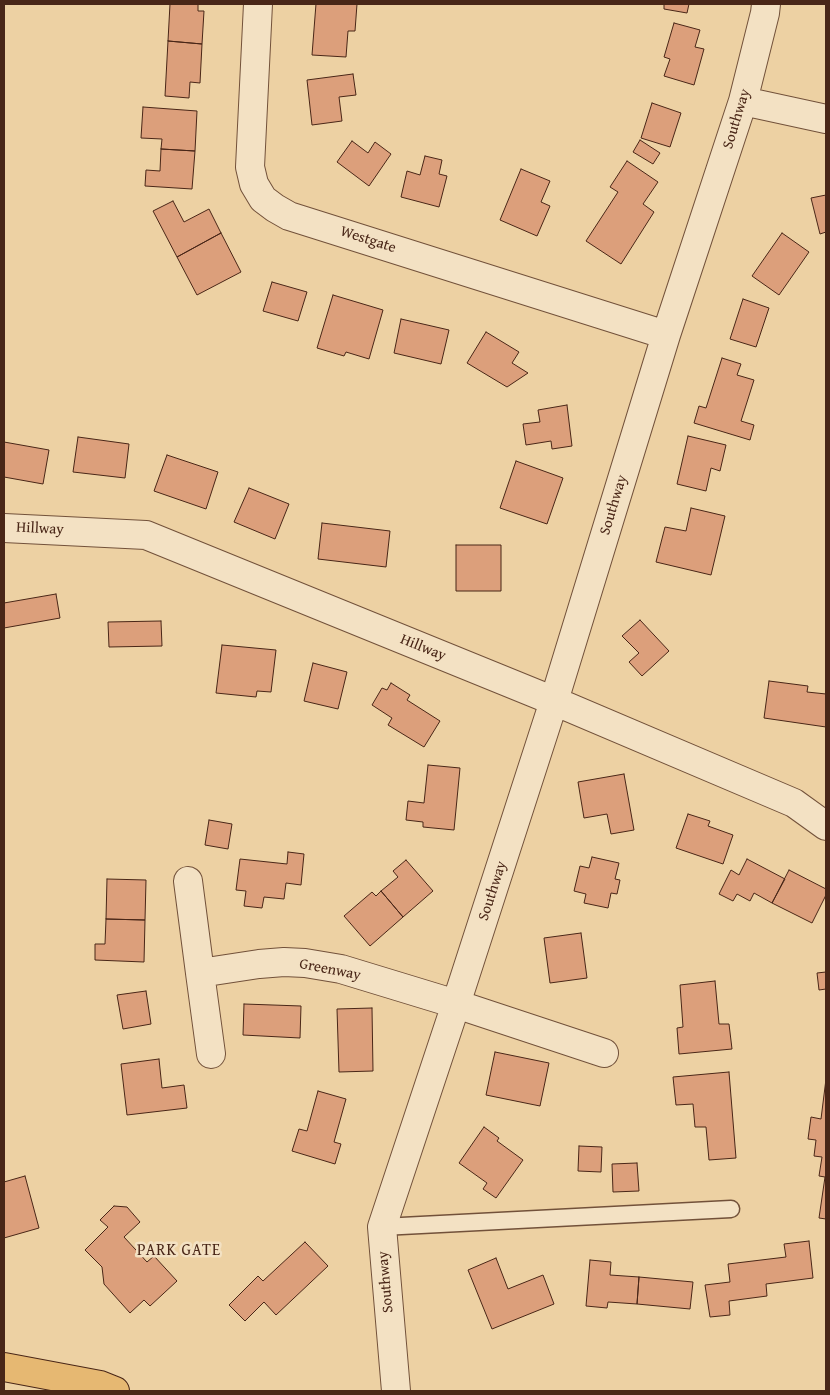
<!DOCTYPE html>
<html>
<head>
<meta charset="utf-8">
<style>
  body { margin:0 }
  #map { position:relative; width:830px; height:1395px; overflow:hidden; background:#edd1a3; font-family:"Gentium Book Plus",serif }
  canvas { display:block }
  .frame { position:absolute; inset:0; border:5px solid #492617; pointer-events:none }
</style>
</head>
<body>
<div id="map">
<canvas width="830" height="1395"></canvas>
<div class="frame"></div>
</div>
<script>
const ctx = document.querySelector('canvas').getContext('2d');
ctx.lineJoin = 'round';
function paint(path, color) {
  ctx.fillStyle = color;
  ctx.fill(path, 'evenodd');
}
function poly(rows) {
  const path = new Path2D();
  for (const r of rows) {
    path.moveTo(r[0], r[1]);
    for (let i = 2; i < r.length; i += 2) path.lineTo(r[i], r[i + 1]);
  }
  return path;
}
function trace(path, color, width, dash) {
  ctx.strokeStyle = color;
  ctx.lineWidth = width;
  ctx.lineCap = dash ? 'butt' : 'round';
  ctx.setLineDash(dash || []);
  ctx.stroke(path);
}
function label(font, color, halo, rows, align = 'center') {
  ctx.font = font + ' "Gentium Book Plus",serif';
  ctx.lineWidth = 5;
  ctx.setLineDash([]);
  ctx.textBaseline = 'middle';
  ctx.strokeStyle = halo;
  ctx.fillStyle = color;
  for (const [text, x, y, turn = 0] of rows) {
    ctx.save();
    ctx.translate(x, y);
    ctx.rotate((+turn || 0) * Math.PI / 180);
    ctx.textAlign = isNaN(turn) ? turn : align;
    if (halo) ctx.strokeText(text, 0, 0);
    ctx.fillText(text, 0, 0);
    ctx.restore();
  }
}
const building = poly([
  [170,4,198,4,198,11,204,11,202,44,168,41,170,4],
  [316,4,357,4,355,31,348,31,346,57,312,55,316,4],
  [664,4,689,4,687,13,664,9,664,4],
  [674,23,700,30,695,47,704,49,694,85,664,76,670,59,664,57,674,23],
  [168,41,202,44,200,83,190,82,189,98,165,96,168,41],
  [353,74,356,95,339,97,342,121,312,125,307,80,353,74],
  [652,103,681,113,670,147,641,138,652,103],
  [143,107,197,111,195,151,161,149,162,139,141,138,143,107],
  [640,140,660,153,653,164,633,152,640,140],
  [352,141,368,153,375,142,391,154,369,186,337,162,352,141],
  [161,149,195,151,192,189,145,186,146,170,160,171,161,149],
  [425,156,442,160,439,174,447,176,439,207,401,197,407,171,420,175,425,156],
  [627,161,658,182,643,204,654,212,621,264,586,241,618,192,610,187,627,161],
  [521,169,550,181,541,202,550,206,537,236,500,220,521,169],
  [826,195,826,232,820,234,811,198,826,195],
  [173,201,184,222,209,209,221,233,177,257,153,211,173,201],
  [221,233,241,272,197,295,177,257,221,233],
  [782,233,809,252,779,295,752,276,782,233],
  [272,282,307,292,298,321,263,311,272,282],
  [333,295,383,310,369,359,346,352,344,356,317,348,333,295],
  [743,299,769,308,756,347,730,339,743,299],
  [401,319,449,330,441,364,394,353,401,319],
  [486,332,519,352,512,363,528,373,507,387,467,363,486,332],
  [722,358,741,364,737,375,754,380,741,421,754,425,750,440,694,423,699,406,706,408,722,358],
  [567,405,572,446,552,449,551,441,526,445,523,424,540,422,538,410,567,405],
  [688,436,726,445,720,471,711,468,706,491,677,484,688,436],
  [78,437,129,444,125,478,73,472,78,437],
  [4,442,49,450,43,484,4,477,4,442],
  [167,455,218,472,206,509,154,491,167,455],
  [516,461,563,478,547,524,500,508,516,461],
  [249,488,289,504,275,539,234,522,249,488],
  [691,508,725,516,711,575,656,562,665,527,686,531,691,508],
  [322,523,390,531,386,567,318,559,322,523],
  [456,545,501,545,501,591,456,591,456,545],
  [56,594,60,618,4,628,4,603,56,594],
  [640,620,669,651,642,676,629,662,639,653,622,636,640,620],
  [161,621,162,646,109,647,108,622,161,621],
  [222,645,276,650,271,692,257,691,256,697,216,693,222,645],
  [313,663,347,672,338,709,304,701,313,663],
  [769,681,808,686,807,692,826,694,826,727,764,718,769,681],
  [391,683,410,695,407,700,440,721,424,747,388,725,392,718,372,705,382,688,387,690,391,683],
  [428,765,460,768,454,830,423,827,423,822,406,820,408,801,424,803,428,765],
  [624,774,634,830,611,834,607,814,584,818,578,782,624,774],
  [688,814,710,821,708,826,733,835,723,864,676,848,688,814],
  [209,820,232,824,228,849,205,845,209,820],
  [288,852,304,854,301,885,286,883,284,899,264,897,262,908,244,906,246,891,236,890,240,859,287,864,288,852],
  [592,857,619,863,615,879,620,880,617,894,611,893,608,908,584,903,586,894,574,891,580,866,589,868,592,857],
  [747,859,785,879,772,903,754,893,750,901,737,894,733,901,719,894,731,870,739,875,747,859],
  [406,860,433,891,403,917,381,891,398,877,393,871,406,860],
  [789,870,826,889,826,895,812,923,772,903,789,870],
  [107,879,146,880,145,920,106,919,107,879],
  [381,891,403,917,370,946,344,916,372,892,376,896,381,891],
  [106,919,145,920,144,962,95,960,95,944,105,944,106,919],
  [581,933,587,978,550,983,544,938,581,933],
  [826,972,826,990,826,989,819,990,817,973,826,972],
  [715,981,719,1024,729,1024,732,1049,679,1054,677,1028,683,1027,680,985,715,981],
  [146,991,151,1024,123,1029,117,995,146,991],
  [244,1004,301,1006,300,1038,243,1035,244,1004],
  [372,1008,373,1071,339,1072,337,1009,372,1008],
  [495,1052,549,1063,540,1106,486,1095,495,1052],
  [159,1059,162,1088,184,1085,187,1108,127,1115,121,1064,159,1059],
  [729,1072,736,1158,709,1160,706,1127,695,1127,693,1104,676,1105,673,1077,729,1072],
  [826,1079,826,1219,819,1218,825,1177,819,1176,822,1157,814,1156,816,1140,808,1139,811,1117,821,1119,826,1079],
  [318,1091,346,1099,334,1142,341,1144,335,1164,292,1151,299,1129,307,1131,318,1091],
  [484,1127,499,1138,497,1141,523,1160,496,1198,483,1189,487,1183,459,1163,484,1127],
  [579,1146,602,1147,601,1172,578,1171,579,1146],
  [637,1163,639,1191,613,1192,612,1164,637,1163],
  [25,1176,39,1228,4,1238,4,1182,25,1176],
  [114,1206,127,1207,140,1222,124,1237,147,1262,154,1256,177,1281,150,1306,144,1300,130,1313,104,1284,102,1267,85,1250,108,1227,100,1220,114,1206],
  [809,1241,813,1278,766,1284,767,1296,729,1301,730,1315,710,1317,705,1285,730,1282,728,1264,786,1257,784,1244,809,1241],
  [305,1242,328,1266,276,1315,264,1302,245,1321,229,1305,258,1276,263,1281,305,1242],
  [496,1258,508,1289,543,1275,554,1304,492,1329,468,1270,496,1258],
  [590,1260,611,1262,610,1275,639,1277,637,1304,608,1302,607,1308,586,1306,590,1260],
  [639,1277,693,1282,690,1309,637,1304,639,1277]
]);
paint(building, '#dc9f7b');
trace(building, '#492617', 1);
const lane = poly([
  [382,1227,731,1209]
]);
const street = poly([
  [258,4,250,167,254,184,263,199,275,208,289,216,666,335],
  [743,101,826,119],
  [4,528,146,535,554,701,794,803,826,826],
  [188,881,200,973,259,964,284,962,305,963,341,969,456,1004,604,1053],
  [200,973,211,1054],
  [396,1391,382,1227,456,1004,554,701,666,335,743,101,765,13,766,4]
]);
const primary = poly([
  [4,1367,100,1385,115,1391]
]);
trace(lane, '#72513a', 19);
trace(street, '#72513a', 30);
trace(primary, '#492617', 30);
trace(lane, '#f3e1c3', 16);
trace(street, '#f3e1c3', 28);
trace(primary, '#e6b872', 28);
label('15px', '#492617', '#f3e1c3', [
  ["Southway",737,119,-73],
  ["Westgate",368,240,18],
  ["Southway",614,505,-73],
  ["Hillway",40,529,3],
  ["Hillway",423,648,22],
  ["Southway",493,891,-72],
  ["Greenway",330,970,11],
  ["Southway",386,1282,-95]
]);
ctx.letterSpacing = '1px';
label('16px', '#492617', '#f3e1c3', [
  ["PARK GATE",179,1251]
]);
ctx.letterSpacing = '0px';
</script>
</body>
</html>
